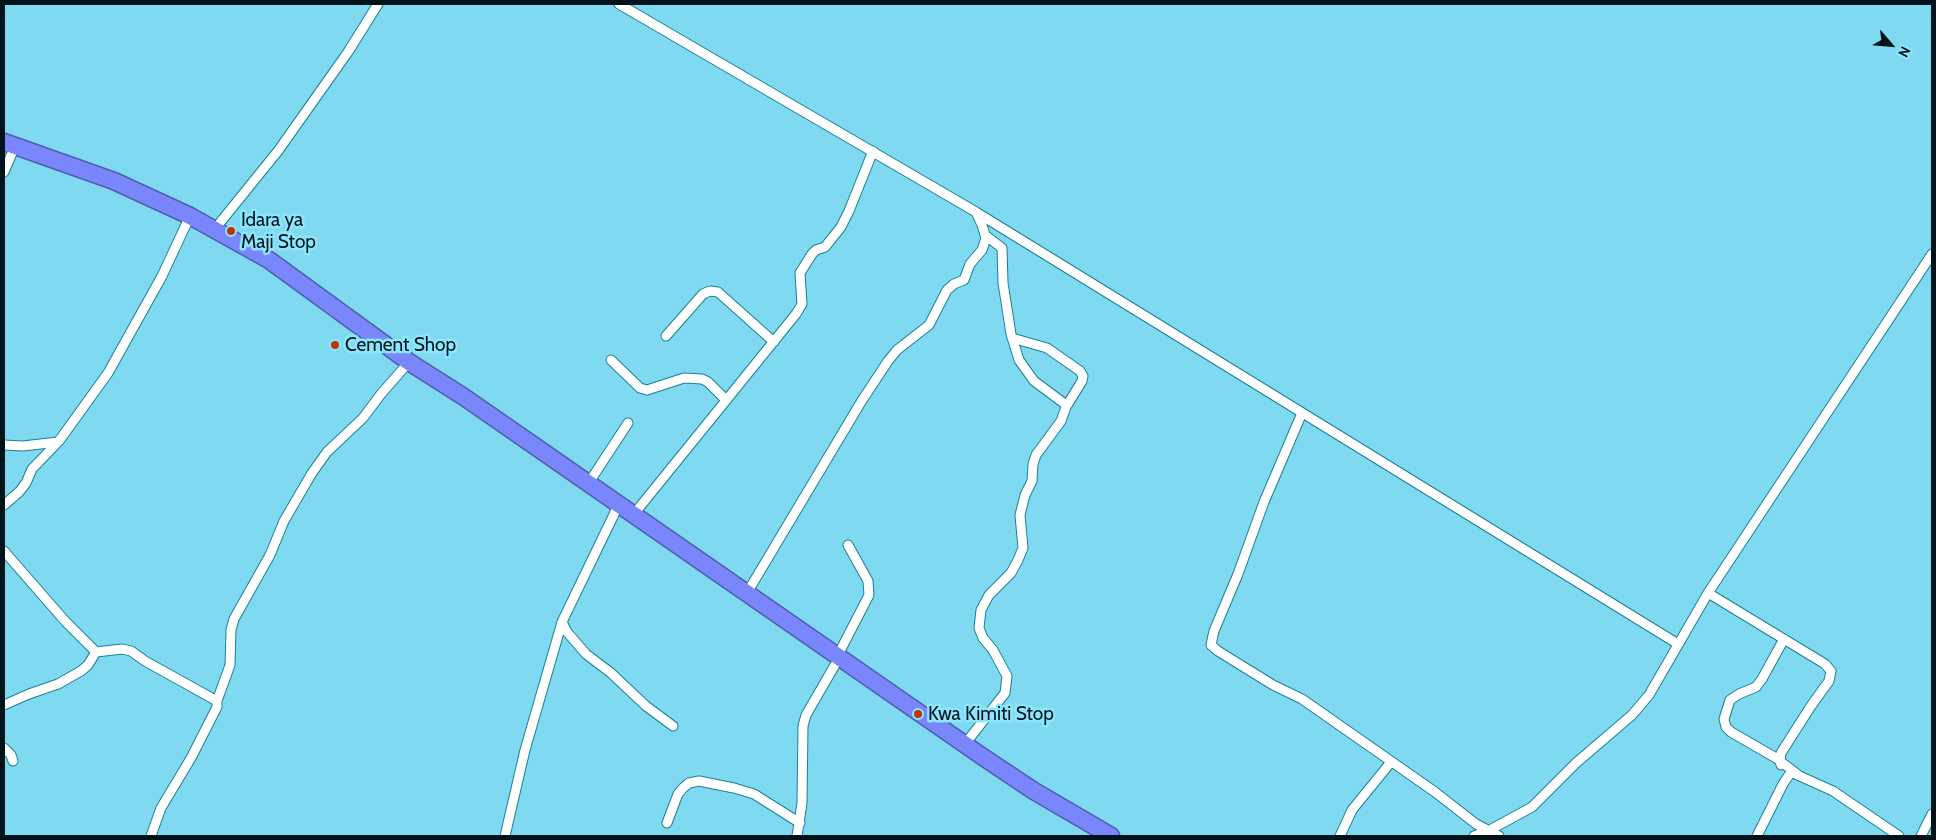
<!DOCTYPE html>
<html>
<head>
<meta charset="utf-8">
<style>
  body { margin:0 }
  #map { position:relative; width:1936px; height:840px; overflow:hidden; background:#7fd9f0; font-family:Cabin,sans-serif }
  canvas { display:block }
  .frame { position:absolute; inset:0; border:5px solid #001319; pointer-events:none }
  .north { position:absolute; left:1866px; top:20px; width:50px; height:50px; -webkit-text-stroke:4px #8ce6fe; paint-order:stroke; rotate:117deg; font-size:14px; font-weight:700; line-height:20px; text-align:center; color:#001319 }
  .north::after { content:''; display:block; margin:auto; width:18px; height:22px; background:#001319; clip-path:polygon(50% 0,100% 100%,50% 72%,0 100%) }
</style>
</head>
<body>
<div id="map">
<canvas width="1936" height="840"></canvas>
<div class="frame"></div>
<div class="north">N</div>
</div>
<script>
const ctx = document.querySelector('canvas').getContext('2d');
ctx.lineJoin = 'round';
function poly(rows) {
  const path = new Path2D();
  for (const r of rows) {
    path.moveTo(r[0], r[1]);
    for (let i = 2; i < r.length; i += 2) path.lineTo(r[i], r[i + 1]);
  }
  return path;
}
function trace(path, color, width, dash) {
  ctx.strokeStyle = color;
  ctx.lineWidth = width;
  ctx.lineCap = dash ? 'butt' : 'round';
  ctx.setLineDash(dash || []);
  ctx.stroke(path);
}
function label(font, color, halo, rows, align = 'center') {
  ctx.font = font + ' Cabin,sans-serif';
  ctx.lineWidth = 5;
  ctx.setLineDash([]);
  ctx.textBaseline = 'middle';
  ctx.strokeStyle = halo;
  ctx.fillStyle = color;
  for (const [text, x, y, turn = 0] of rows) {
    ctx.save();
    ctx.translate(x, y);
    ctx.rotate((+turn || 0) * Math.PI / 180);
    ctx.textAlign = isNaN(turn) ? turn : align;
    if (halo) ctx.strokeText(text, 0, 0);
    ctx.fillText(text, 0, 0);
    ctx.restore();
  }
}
const street = poly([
  [619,4,976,212,1678,644],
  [4,172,15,146],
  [214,230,278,151,348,52,378,4],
  [666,336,703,294,710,291,718,292,774,342],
  [1012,338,1047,348,1080,371,1083,376,1082,381,1066,407],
  [611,360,640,388,647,390,684,378,702,379,708,382,726,400],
  [1302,413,1264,502,1238,574,1214,631,1211,645,1218,651,1273,685,1302,699,1435,792,1476,824,1499,836],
  [4,445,23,446,58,442],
  [588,484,628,423],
  [4,505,19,492,26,483,32,469,59,441,108,373,162,276,190,216],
  [634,514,796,314,802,304,800,273,812,254,816,250,825,247,841,227,849,211,873,151],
  [4,551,65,621,96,652,122,649,131,651,145,661,217,701],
  [747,593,861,402,888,361,897,350,929,325,947,290,954,284,964,280,970,264,982,250,986,238,982,225,976,212],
  [1708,593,1825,664,1831,671,1829,681,1811,706,1781,753,1780,761,1797,774],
  [562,622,567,632,586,654,611,673,646,706,673,726],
  [837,657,869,595,868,581,848,545],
  [4,705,29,694,58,684,81,671,88,665,96,652],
  [965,744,1005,693,1007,676,993,650,983,638,979,628,981,610,989,595,1011,573,1018,560,1023,548,1020,515,1025,495,1032,481,1033,464,1036,455,1061,421,1066,407,1065,404,1034,381,1019,360,1011,334,1003,283,1002,248,985,235],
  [4,748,11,755,13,761],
  [1781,765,1780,761,1776,758,1731,732,1726,727,1724,719,1730,700,1739,694,1756,687,1762,679,1784,639],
  [667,823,678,794,683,788,689,783,699,781,734,788,754,794,800,823],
  [151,836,161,808,191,758,217,707,217,701,230,665,231,630,234,619,270,555,284,521,312,473,327,452,363,418,381,394,409,362],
  [505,836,525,750,562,622,619,504],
  [797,836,802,803,803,726,806,715,839,658],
  [1340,836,1352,810,1391,762],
  [1474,836,1488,831,1532,807,1576,763,1632,715,1649,695,1708,593,1932,254],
  [1757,836,1783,784,1789,775,1793,773,1833,791,1899,836],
  [1921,836,1932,814]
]);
const highway = poly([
  [4,142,114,181,190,216,269,260,409,362,464,397,983,757,1034,791,1111,836]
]);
trace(street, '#198095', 11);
trace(highway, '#4f5eac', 19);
trace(street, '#fff', 9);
trace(highway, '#7a86fb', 16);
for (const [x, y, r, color] of [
  [231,231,5,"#bd3402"],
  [335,345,5,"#bd3402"],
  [918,714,5,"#bd3402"]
]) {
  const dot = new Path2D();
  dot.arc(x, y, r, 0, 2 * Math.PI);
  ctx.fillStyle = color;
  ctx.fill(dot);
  trace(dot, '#8ce6fe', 2);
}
label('19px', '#001319', '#8ce6fe', [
  ["Idara ya",241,220],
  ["Maji Stop",241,242],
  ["Cement Shop",345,345],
  ["Kwa Kimiti Stop",928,714]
], 'left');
</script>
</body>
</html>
